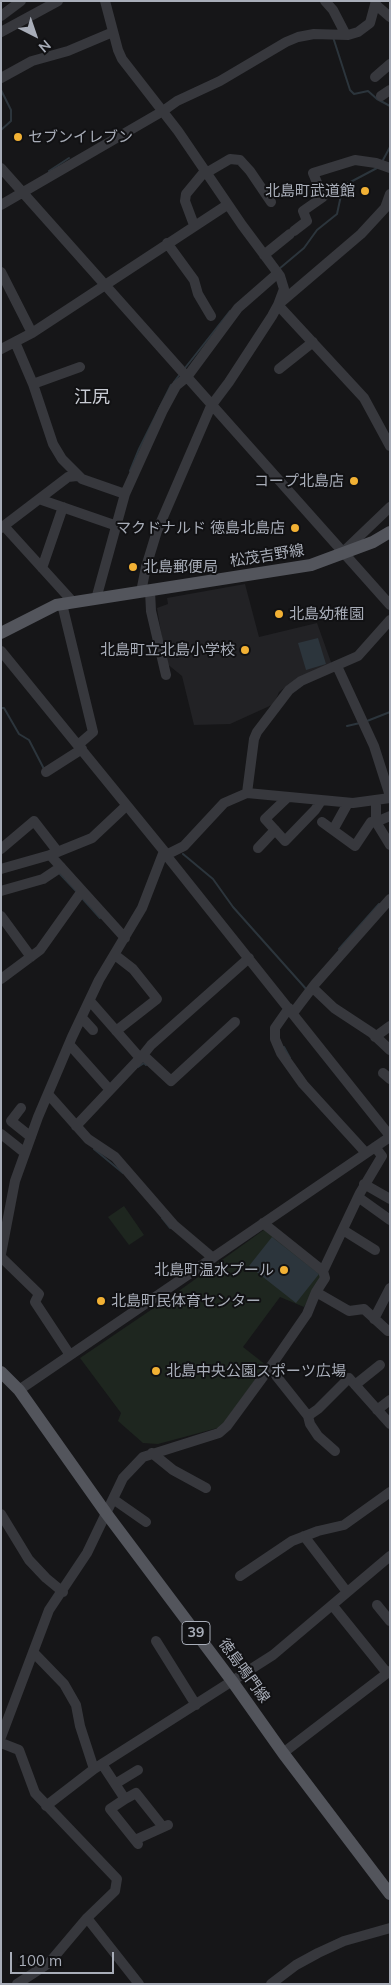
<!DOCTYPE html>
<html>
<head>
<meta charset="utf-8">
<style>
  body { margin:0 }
  #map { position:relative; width:391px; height:1985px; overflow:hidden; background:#161618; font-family:Mulish,sans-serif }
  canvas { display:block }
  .frame { position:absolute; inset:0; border:2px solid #a8adb8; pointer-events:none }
  .north { position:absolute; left:10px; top:10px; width:50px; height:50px; -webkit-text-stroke:4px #111113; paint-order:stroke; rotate:139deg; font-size:14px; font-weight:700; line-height:20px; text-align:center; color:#a8adb8 }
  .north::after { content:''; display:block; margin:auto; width:18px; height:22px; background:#a8adb8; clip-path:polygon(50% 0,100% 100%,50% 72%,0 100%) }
  .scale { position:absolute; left:10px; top:1952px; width:104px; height:22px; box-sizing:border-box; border:2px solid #a8adb8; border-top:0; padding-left:6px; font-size:15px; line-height:18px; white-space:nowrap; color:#a8adb8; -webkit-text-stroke:4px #111113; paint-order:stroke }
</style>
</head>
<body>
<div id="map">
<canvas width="391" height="1985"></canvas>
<div class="frame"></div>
<div class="north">N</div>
<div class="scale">100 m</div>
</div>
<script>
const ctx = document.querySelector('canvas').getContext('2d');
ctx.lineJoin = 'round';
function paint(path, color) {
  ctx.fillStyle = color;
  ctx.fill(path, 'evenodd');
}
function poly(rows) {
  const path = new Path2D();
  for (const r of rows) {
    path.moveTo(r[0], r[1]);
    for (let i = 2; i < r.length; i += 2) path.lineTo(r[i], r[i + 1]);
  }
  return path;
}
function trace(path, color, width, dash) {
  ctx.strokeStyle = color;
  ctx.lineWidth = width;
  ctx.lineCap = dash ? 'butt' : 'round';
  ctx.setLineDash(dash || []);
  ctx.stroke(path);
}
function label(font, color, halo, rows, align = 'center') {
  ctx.font = font + ' Mulish,"Noto Sans JP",sans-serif';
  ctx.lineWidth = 4;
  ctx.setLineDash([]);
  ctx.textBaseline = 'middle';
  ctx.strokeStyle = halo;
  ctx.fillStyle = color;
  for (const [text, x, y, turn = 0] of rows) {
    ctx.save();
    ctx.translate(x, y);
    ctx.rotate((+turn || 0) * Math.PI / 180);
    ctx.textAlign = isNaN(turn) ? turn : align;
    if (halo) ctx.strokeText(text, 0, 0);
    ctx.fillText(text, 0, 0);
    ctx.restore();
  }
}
paint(poly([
  [245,584,259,637,317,623,332,665,299,677,279,692,274,704,230,724,194,725,182,676,166,663,157,608,168,604,167,598]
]), '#222225');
paint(poly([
  [124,1206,144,1235,129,1245,108,1217],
  [265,1229,322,1275,304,1307,280,1297,243,1347,266,1365,221,1427,158,1444,143,1443,118,1421,121,1413,80,1358,176,1293]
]), '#1e261f');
paint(poly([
  [318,638,326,664,306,670,298,643],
  [272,1237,319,1274,296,1303,249,1266]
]), '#2c353c');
trace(poly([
  [333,37,350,90,354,94,368,91,377,99,390,106],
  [1,90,11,110,11,121,1,130],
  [383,160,390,147],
  [49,171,69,158],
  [279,269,304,248,317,230,337,214,343,186,377,168],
  [185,368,230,311],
  [174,382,180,374],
  [130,471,139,449,171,385],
  [1,708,4,708,19,734,29,740,44,769],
  [367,721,390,712],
  [347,726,360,723],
  [183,854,213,879,233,907,307,990],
  [60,874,77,892],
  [82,898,100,918],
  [339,949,379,904],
  [284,1047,290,1058],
  [138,1067,144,1063,146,1065],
  [94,1149,123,1173],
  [162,1218,170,1228]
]), '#2c353c', 2);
trace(poly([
  [105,1,118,50,122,59,178,131,242,225,280,276,284,289,278,305,272,316,229,382,211,406,157,531,146,567,141,592],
  [325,1,333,10,346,35],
  [375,4,390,17],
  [1,16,21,1],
  [1,32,58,1],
  [375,77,390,64],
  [1,78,32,61,68,51,113,32],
  [381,96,390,90],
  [1,168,390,605],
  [206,173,230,159,240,160,250,171,271,202],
  [1,205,163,111,177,101,220,81,286,42,298,37,314,34,348,35,358,32,370,23,376,1],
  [194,225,185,201,186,194,205,171],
  [294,231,307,221,303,211,323,197,313,173,355,160,376,163,390,168],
  [167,243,194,280,198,294,211,316],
  [264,255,290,234],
  [1,272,32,333],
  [279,304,361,234,385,208,390,194],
  [278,305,364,398,390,446],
  [15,342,33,384,53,444,62,459,82,479,125,494,96,599],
  [1,349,32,333,227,205],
  [279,369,313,342],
  [33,384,80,367],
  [125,494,163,410,176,386,187,377,238,308,278,273],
  [39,499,117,526],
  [4,526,73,602],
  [1,528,68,477,77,476],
  [343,552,390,507],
  [42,568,63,507],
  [150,591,151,611,166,675],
  [62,604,93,732,78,745],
  [1,651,164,851,166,855,390,1136],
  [337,666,374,746,390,796],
  [46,772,82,749],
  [247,793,254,739,257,732,289,690,301,681,358,656,390,620],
  [288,797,265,819,285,841,315,810,321,801],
  [376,801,376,822,390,845],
  [322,822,355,846,371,822,376,822,390,816],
  [333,830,348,803],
  [258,848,275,830],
  [1,849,34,821,58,852],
  [50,855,125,938],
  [166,855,184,846,224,803,247,793,353,803,390,798],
  [1,869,50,855,92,838,126,806],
  [1,891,43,879,61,867],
  [1,916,31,957],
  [115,955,133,969,157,999,116,1031],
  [1,979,40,950,82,891],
  [313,988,334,1008,372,1033,390,1050],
  [90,1001,140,1058],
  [289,1008,275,1028,275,1039,281,1053,303,1084,366,1153],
  [293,1013,315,984,390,899],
  [82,1018,93,1030],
  [235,1022,171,1081,143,1055,151,1045,249,958],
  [375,1037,390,1026],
  [69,1044,110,1090],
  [383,1073,390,1079],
  [48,1094,88,1139,115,1157,174,1225,213,1258],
  [21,1108,11,1121,31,1137],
  [76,1126,143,1055],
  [1,1134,25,1153],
  [364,1184,390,1199],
  [358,1197,390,1220],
  [263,1223,323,1271],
  [343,1230,375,1250],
  [1,1254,15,1181,38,1117,72,1037,99,980,142,908,164,851],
  [1,1257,39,1294,35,1302,70,1355],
  [316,1292,349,1311,364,1309,388,1331],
  [374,1319,390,1288],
  [271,1366,277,1377,308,1416,318,1409,349,1378,390,1424],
  [355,1385,380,1365],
  [19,1390,390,1137],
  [377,1410,390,1400],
  [308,1416,310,1424,318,1436,335,1451],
  [152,1453,173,1470,206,1488],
  [113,1499,146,1522],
  [1,1514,29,1560,46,1578,63,1592],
  [304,1536,347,1592],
  [240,1576,292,1541,318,1531,344,1525,390,1492],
  [377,1605,390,1621],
  [333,1606,387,1673],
  [156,1641,196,1705],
  [33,1652,64,1684,76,1705,80,1726,94,1769],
  [1,1737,49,1610,87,1553,123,1478,143,1457,219,1433,227,1426,271,1366,307,1314,316,1292,325,1278,323,1271,360,1193,382,1156,375,1147],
  [1,1743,19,1750,35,1793,117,1879,115,1891,87,1918,49,1963,17,1984],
  [283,1753,390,1671],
  [102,1764,125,1799],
  [115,1784,138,1770],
  [46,1806,94,1769,273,1655,390,1556],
  [135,1840,168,1825],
  [138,1844,110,1809,125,1799,136,1793,163,1827],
  [87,1918,139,1984],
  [271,1984,296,1965,318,1953,344,1941,390,1928]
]), '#37383d', 10);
trace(poly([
  [1,633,56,605,311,565,373,542,390,532],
  [1,1372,19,1390,106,1513,232,1681,283,1753,390,1894]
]), '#53555c', 12);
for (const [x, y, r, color] of [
  [18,137,5,"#f2b134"],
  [365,191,5,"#f2b134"],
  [354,481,5,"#f2b134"],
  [295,528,5,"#f2b134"],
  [133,567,5,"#f2b134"],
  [279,614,5,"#f2b134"],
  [245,650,5,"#f2b134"],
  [284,1270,5,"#f2b134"],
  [101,1301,5,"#f2b134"],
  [156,1371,5,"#f2b134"]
]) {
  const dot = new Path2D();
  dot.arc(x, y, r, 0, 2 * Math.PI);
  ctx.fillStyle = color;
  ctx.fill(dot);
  trace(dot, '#111113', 2);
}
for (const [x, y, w] of [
  [196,1633,28]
]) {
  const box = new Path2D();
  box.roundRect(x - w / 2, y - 11.5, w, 23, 4);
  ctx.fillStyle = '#111113';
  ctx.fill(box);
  trace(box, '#a8adb8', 1);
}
label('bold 14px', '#a8adb8', null, [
  ["39",196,1633]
]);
label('15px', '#a8adb8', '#111113', [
  ["セブンイレブン",28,137],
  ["北島町武道館",355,191,"right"],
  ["コープ北島店",344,481,"right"],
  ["マクドナルド 徳島北島店",285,528,"right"],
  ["北島郵便局",143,567],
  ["北島幼稚園",289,614],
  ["北島町立北島小学校",235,650,"right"],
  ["北島町温水プール",274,1270,"right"],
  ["北島町民体育センター",111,1301],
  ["北島中央公園スポーツ広場",166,1371]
], 'left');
label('15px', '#a8adb8', '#111113', [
  ["松茂吉野線",267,556,-9],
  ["徳島鳴門線",244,1671,54]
]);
label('18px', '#c9ccd4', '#111113', [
  ["江尻",92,398]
]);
</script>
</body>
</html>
